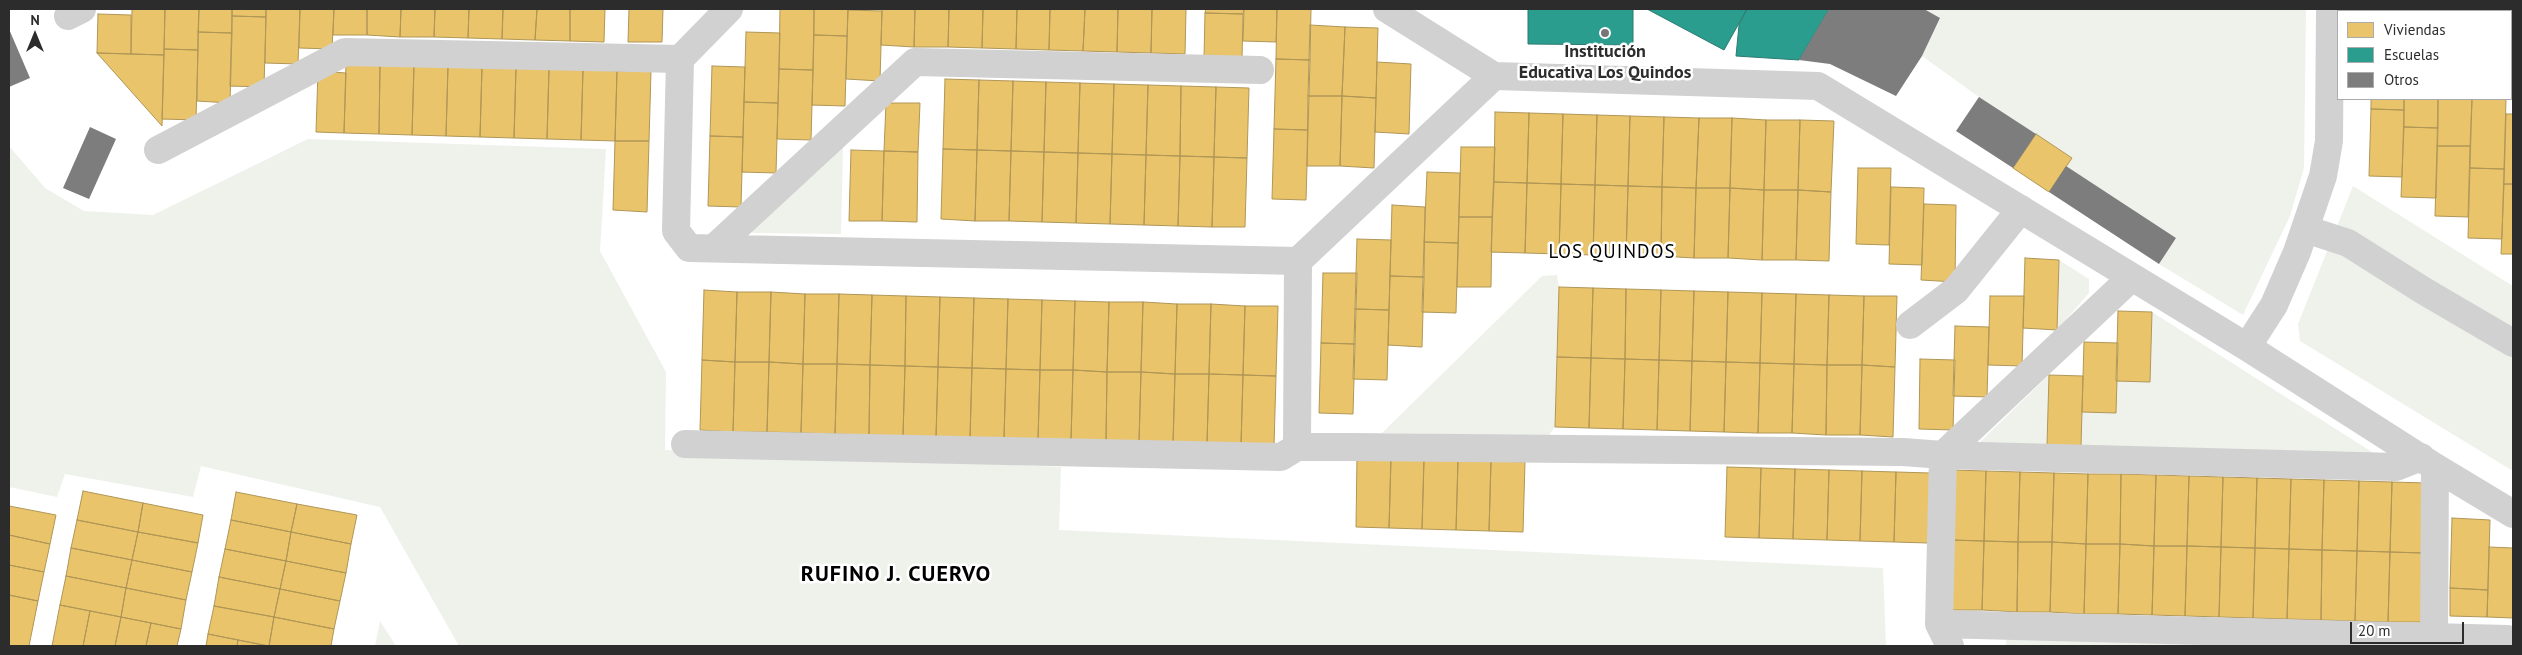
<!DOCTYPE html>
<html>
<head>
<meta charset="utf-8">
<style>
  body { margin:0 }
  #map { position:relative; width:2522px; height:655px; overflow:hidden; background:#fff; font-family:"PT Sans",sans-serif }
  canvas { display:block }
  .frame { position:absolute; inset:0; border:10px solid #2c2c2c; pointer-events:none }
  .legend { position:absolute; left:2337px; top:10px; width:175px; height:90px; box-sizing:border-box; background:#fff; border:1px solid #ababab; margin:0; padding:6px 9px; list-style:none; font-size:15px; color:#2c2c2c }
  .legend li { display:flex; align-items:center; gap:10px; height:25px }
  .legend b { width:25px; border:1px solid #ababab }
  .north { position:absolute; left:10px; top:10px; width:50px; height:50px; -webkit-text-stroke:4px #fff; paint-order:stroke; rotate:0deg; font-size:14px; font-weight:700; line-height:20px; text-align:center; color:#2c2c2c }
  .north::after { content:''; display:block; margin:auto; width:18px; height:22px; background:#2c2c2c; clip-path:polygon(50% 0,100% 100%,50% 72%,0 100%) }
  .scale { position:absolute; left:2350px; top:622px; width:114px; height:22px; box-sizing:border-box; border:2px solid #2c2c2c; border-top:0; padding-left:6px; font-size:15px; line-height:18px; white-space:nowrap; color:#2c2c2c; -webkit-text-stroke:4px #fff; paint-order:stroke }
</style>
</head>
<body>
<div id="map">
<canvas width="2522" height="655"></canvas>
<div class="frame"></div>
<ul class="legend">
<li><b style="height:14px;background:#e9c46a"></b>Viviendas</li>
<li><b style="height:14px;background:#2a9d8f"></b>Escuelas</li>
<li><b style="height:14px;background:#7d7d7d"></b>Otros</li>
</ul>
<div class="north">N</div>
<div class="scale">20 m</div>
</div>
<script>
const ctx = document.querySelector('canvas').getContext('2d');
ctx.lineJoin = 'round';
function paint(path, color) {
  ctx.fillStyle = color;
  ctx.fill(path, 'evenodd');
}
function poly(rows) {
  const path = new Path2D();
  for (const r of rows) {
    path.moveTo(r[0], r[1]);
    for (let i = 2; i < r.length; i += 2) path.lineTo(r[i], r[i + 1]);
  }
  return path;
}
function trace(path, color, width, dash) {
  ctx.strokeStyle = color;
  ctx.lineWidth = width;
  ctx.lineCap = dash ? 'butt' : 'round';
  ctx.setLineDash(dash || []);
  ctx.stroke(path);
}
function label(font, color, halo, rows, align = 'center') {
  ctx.font = font + ' "PT Sans",sans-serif';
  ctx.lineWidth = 5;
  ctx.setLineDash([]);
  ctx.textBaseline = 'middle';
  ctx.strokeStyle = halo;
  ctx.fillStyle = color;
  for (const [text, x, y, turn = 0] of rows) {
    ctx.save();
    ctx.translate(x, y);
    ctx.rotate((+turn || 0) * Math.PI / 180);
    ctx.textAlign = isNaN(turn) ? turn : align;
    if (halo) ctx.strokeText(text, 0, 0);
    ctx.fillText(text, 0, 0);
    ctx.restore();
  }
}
paint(poly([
  [1924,9,2306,9,2304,168,2290,216,2243,315,2159,264,2176,238,2066,166,2071,157,1979,97,1922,56,1940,19],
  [308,139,606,149,600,251,666,372,665,450,1061,467,1059,530,1883,568,1886,646,459,646,380,507,201,466,193,497,65,474,57,497,9,487,9,146,45,188,84,211,153,215],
  [843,146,841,234,753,233,750,226],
  [2353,186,2513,286,2513,471,2300,341,2298,324],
  [2059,260,2089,279,2089,293,2057,330],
  [1557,275,1559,287,1555,427,1548,436,1382,433,1542,276],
  [2152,312,2372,452,2369,462,2081,446,2082,412,2116,413,2116,381,2150,382],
  [2049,375,2047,445,1979,443],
  [380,621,396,646,375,646],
  [2006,636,2214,643,2214,646,2006,646]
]), '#eef2eb');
const homes = poly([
  [132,9,165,9,164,55,131,54,132,9],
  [165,9,199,9,198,50,164,49,165,9],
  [199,9,232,9,232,33,198,32,199,9],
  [232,9,266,9,266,17,232,16,232,9],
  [266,9,300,9,298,64,265,63,266,9],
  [300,9,334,9,332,49,299,48,300,9],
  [334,9,367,9,367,35,333,35,334,9],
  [367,9,401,9,400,37,367,35,367,9],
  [401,9,435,9,434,37,400,37,401,9],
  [435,9,469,9,468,38,434,37,435,9],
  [469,9,503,9,502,39,468,38,469,9],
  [503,9,537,9,535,40,502,39,503,9],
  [537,9,570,9,570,41,535,40,537,9],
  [570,9,605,9,604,42,570,41,570,9],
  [629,9,663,9,662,42,628,42,629,9],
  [780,9,814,9,813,70,779,69,780,9],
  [814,9,848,9,847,36,814,35,814,9],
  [882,9,915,9,914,47,881,45,882,9],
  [915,9,949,9,948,47,914,47,915,9],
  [949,9,983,9,982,48,948,47,949,9],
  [983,9,1017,9,1016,49,982,48,983,9],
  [1017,9,1050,9,1049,50,1016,49,1017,9],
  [1050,9,1085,9,1083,51,1049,50,1050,9],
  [1085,9,1118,9,1117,52,1083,51,1085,9],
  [1118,9,1152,9,1151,53,1117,52,1118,9],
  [1152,9,1186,9,1185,54,1151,53,1152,9],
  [1206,9,1244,9,1243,14,1205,13,1206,9],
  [1244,9,1277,9,1276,42,1243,41,1244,9],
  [1277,9,1311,9,1310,60,1276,59,1277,9],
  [848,10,882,11,880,81,846,79,848,10],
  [1205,13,1243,14,1242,59,1204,58,1205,13],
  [98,14,131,15,131,54,97,53,98,14],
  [232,16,266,17,264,87,230,86,232,16],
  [1310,25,1345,27,1342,96,1308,96,1310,25],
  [1345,27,1378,28,1376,98,1342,96,1345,27],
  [198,32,232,33,230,103,197,101,198,32],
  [746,32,780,33,778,103,744,102,746,32],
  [814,35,847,36,845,106,812,105,814,35],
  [164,49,198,50,196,120,162,119,164,49],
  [97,53,164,55,162,126,97,53],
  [1276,59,1310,60,1308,130,1274,129,1276,59],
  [1377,62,1411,64,1409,134,1375,132,1377,62],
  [346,63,380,64,379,134,344,133,346,63],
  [380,64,414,65,412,135,379,134,380,64],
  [414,65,448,66,446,136,412,135,414,65],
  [448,66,482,67,480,137,446,136,448,66],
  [712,66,745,67,743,137,710,136,712,66],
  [482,67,516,68,514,138,480,137,482,67],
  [516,68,549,69,547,139,514,138,516,68],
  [549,69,583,69,581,140,547,139,549,69],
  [583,69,617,71,615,141,581,140,583,69],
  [779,69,813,70,811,140,777,139,779,69],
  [318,71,346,73,344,133,316,132,318,71],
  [617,71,651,71,649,141,615,141,617,71],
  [945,79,979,80,977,150,943,149,945,79],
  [979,80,1013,81,1011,151,977,150,979,80],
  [1013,81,1046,82,1044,152,1011,151,1013,81],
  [1046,82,1080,83,1078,153,1044,152,1046,82],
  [1080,83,1114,84,1112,154,1078,153,1080,83],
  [1114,84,1148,85,1146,155,1112,154,1114,84],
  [1148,85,1181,86,1180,156,1146,155,1148,85],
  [1181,86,1216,87,1214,157,1180,156,1181,86],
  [1216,87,1249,88,1247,158,1214,157,1216,87],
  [1308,96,1342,96,1340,166,1307,166,1308,96],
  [1342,96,1376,98,1374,168,1340,166,1342,96],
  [2371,99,2404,99,2404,110,2371,109,2371,99],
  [2404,99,2438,99,2438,128,2404,127,2404,99],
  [2438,99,2472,99,2470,146,2437,146,2438,99],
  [2472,99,2506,99,2504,169,2470,168,2472,99],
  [744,102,778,103,776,173,742,172,744,102],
  [886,103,920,103,918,152,884,151,886,103],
  [2371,109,2404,110,2402,177,2369,176,2371,109],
  [1495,112,1529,113,1527,183,1494,182,1495,112],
  [1529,113,1563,114,1561,184,1527,183,1529,113],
  [1563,114,1597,115,1595,185,1561,184,1563,114],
  [2506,114,2513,114,2513,184,2504,184,2506,114],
  [1597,115,1630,116,1628,186,1595,185,1597,115],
  [1630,116,1664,117,1662,187,1628,186,1630,116],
  [1664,117,1699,118,1696,188,1662,187,1664,117],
  [1699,118,1732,118,1730,188,1696,188,1699,118],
  [1732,118,1766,120,1764,190,1730,188,1732,118],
  [1766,120,1800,120,1798,190,1764,190,1766,120],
  [1800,120,1834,121,1831,192,1798,190,1800,120],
  [2404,127,2438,128,2436,198,2401,197,2404,127],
  [1274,129,1308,130,1306,200,1272,199,1274,129],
  [2036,134,2072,158,2049,192,2013,168,2036,134],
  [710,136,743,137,741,207,708,206,710,136],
  [615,141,649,141,647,212,613,210,615,141],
  [2437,146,2470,146,2468,217,2435,216,2437,146],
  [1461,147,1495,147,1492,217,1459,217,1461,147],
  [943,149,977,150,975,221,941,219,943,149],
  [851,150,884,151,882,221,849,221,851,150],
  [977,150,1011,151,1009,221,975,221,977,150],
  [884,151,918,152,917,222,882,221,884,151],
  [1011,151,1044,152,1042,222,1009,221,1011,151],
  [1044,152,1078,153,1076,223,1042,222,1044,152],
  [1078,153,1112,154,1110,224,1076,223,1078,153],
  [1112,154,1146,155,1144,225,1110,224,1112,154],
  [1146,155,1180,156,1178,226,1144,225,1146,155],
  [1180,156,1214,157,1212,227,1178,226,1180,156],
  [1214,157,1247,158,1245,227,1212,227,1214,157],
  [1858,168,1891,168,1889,245,1856,244,1858,168],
  [2470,168,2504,169,2502,239,2468,238,2470,168],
  [1427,172,1460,173,1458,243,1424,242,1427,172],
  [1494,182,1527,183,1525,253,1491,252,1494,182],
  [1527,183,1561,184,1559,254,1525,253,1527,183],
  [1561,184,1595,185,1593,255,1559,254,1561,184],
  [2504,184,2513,184,2513,254,2501,254,2504,184],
  [1595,185,1628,186,1626,256,1593,255,1595,185],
  [1628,186,1662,187,1661,256,1626,256,1628,186],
  [1662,187,1696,188,1694,258,1661,256,1662,187],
  [1891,187,1924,188,1922,265,1889,264,1891,187],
  [1696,188,1730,188,1728,258,1694,258,1696,188],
  [1730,188,1764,190,1762,260,1728,258,1730,188],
  [1764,190,1798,190,1796,260,1762,260,1764,190],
  [1798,190,1831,192,1829,261,1796,260,1798,190],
  [1924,204,1956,205,1955,282,1921,280,1924,204],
  [1392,205,1425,207,1424,277,1390,276,1392,205],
  [1459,217,1492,217,1491,287,1457,287,1459,217],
  [1357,239,1391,240,1389,310,1355,309,1357,239],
  [1424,242,1458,243,1456,313,1422,312,1424,242],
  [2025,258,2059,260,2057,330,2023,328,2025,258],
  [1323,273,1357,273,1355,344,1321,343,1323,273],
  [1390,276,1424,277,1422,347,1388,345,1390,276],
  [1559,287,1593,288,1591,358,1557,357,1559,287],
  [1593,288,1626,289,1625,359,1591,358,1593,288],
  [1626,289,1661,290,1659,360,1625,359,1626,289],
  [704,290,737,292,735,362,702,360,704,290],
  [1661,290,1694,291,1692,361,1659,360,1661,290],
  [1694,291,1728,292,1726,362,1692,361,1694,291],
  [737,292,771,292,769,362,735,362,737,292],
  [771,292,805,294,803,364,769,362,771,292],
  [1728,292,1762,293,1760,363,1726,362,1728,292],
  [1762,293,1796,294,1794,364,1760,363,1762,293],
  [805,294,839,294,837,364,803,364,805,294],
  [839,294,872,295,870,365,837,364,839,294],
  [1796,294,1829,295,1827,365,1794,364,1796,294],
  [872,295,906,296,905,366,870,365,872,295],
  [1829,295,1864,296,1862,365,1827,365,1829,295],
  [906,296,940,297,938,367,905,366,906,296],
  [1864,296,1897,296,1895,367,1862,365,1864,296],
  [1990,296,2024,296,2022,366,1988,365,1990,296],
  [940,297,974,298,972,368,938,367,940,297],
  [974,298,1008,299,1006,369,972,368,974,298],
  [1008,299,1042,300,1040,370,1006,369,1008,299],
  [1042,300,1075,301,1073,370,1040,370,1042,300],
  [1075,301,1109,302,1107,372,1073,370,1075,301],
  [1109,302,1143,302,1141,372,1107,372,1109,302],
  [1143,302,1177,304,1175,374,1141,372,1143,302],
  [1177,304,1211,304,1209,374,1175,374,1177,304],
  [1211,304,1245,306,1243,375,1209,374,1211,304],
  [1245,306,1278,306,1276,376,1243,375,1245,306],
  [1355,309,1389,310,1387,380,1353,379,1355,309],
  [2118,311,2152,312,2150,382,2116,381,2118,311],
  [1955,326,1989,327,1987,397,1953,396,1955,326],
  [2084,342,2118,343,2116,413,2082,412,2084,342],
  [1321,343,1355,344,1353,414,1319,413,1321,343],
  [1557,357,1591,358,1589,428,1555,427,1557,357],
  [1591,358,1625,359,1623,429,1589,428,1591,358],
  [1625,359,1659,360,1657,430,1623,429,1625,359],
  [1920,359,1955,360,1953,430,1919,429,1920,359],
  [702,360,735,362,733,432,700,430,702,360],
  [1659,360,1692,361,1690,431,1657,430,1659,360],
  [1692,361,1726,362,1724,432,1690,431,1692,361],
  [735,362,769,362,767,432,733,432,735,362],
  [769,362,803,364,801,433,767,432,769,362],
  [1726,362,1760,363,1758,433,1724,432,1726,362],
  [1760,363,1794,364,1792,433,1758,433,1760,363],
  [803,364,837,364,835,434,801,433,803,364],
  [837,364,870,365,869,435,835,434,837,364],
  [1794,364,1827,365,1826,435,1792,433,1794,364],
  [870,365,905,366,903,436,869,435,870,365],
  [1827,365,1862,365,1860,435,1826,435,1827,365],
  [1862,365,1895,367,1893,437,1860,435,1862,365],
  [905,366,938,367,936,437,903,436,905,366],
  [938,367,972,368,970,438,936,437,938,367],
  [972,368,1006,369,1004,438,970,438,972,368],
  [1006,369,1040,370,1038,440,1004,438,1006,369],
  [1040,370,1073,370,1071,440,1038,440,1040,370],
  [1073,370,1107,372,1106,442,1071,440,1073,370],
  [1107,372,1141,372,1139,442,1106,442,1107,372],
  [1141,372,1175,374,1173,444,1139,442,1141,372],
  [1175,374,1209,374,1207,444,1173,444,1175,374],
  [1209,374,1243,375,1241,445,1207,444,1209,374],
  [1243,375,1276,376,1274,446,1241,445,1243,375],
  [2049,375,2083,376,2081,446,2047,445,2049,375],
  [1357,457,1391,458,1389,528,1356,527,1357,457],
  [1391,458,1424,459,1422,529,1389,528,1391,458],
  [1424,459,1458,460,1456,530,1422,529,1424,459],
  [1458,460,1491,461,1489,531,1456,530,1458,460],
  [1491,461,1525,462,1523,532,1489,531,1491,461],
  [1727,467,1761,468,1759,538,1725,537,1727,467],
  [1761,468,1795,469,1793,539,1759,538,1761,468],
  [1795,469,1829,470,1827,540,1793,539,1795,469],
  [1829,470,1862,471,1860,541,1827,540,1829,470],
  [1953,470,1986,471,1984,541,1951,540,1953,470],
  [1862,471,1896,472,1894,542,1860,541,1862,471],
  [1986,471,2020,472,2018,542,1984,541,1986,471],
  [1896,472,1930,473,1928,543,1894,542,1896,472],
  [2020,472,2054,473,2052,542,2018,542,2020,472],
  [2054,473,2088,474,2086,544,2052,542,2054,473],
  [2088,474,2121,474,2120,544,2086,544,2088,474],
  [2121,474,2156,475,2154,546,2120,544,2121,474],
  [2156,475,2189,476,2187,546,2154,546,2156,475],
  [2189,476,2223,477,2221,547,2187,546,2189,476],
  [2223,477,2257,478,2255,548,2221,547,2223,477],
  [2257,478,2291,479,2289,549,2255,548,2257,478],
  [2291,479,2324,480,2322,550,2289,549,2291,479],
  [2324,480,2359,481,2357,551,2322,550,2324,480],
  [2359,481,2392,482,2390,552,2357,551,2359,481],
  [2392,482,2426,483,2424,553,2390,552,2392,482],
  [83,491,143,503,138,532,77,520,83,491],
  [236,492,297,504,291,532,231,520,236,492],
  [143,503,203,515,198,543,138,532,143,503],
  [297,504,357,515,351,544,291,532,297,504],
  [9,506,56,515,50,544,9,535,9,506],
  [2452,518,2490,520,2488,590,2450,588,2452,518],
  [77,520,138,532,132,560,71,548,77,520],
  [231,520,291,532,286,561,225,549,231,520],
  [138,532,198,543,192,572,132,560,138,532],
  [291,532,351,544,346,573,286,561,291,532],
  [9,535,50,544,44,572,9,565,9,535],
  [1951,540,1984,541,1982,610,1949,610,1951,540],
  [1984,541,2018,542,2017,612,1982,610,1984,541],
  [2018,542,2052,542,2050,612,2017,612,2018,542],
  [2052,542,2086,544,2084,614,2050,612,2052,542],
  [2086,544,2120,544,2118,614,2084,614,2086,544],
  [2120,544,2154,546,2152,615,2118,614,2120,544],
  [2154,546,2187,546,2185,616,2152,615,2154,546],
  [2187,546,2221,547,2219,617,2185,616,2187,546],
  [2221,547,2255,548,2253,618,2219,617,2221,547],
  [2489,547,2513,548,2513,618,2487,617,2489,547],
  [71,548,132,560,126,588,66,576,71,548],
  [2255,548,2289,549,2287,619,2253,618,2255,548],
  [225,549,286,561,280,589,219,577,225,549],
  [2289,549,2322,550,2321,620,2287,619,2289,549],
  [2322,550,2357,551,2355,621,2321,620,2322,550],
  [2357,551,2390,552,2388,622,2355,621,2357,551],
  [2390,552,2424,553,2422,622,2388,622,2390,552],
  [132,560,192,572,186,600,126,588,132,560],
  [286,561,346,573,340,601,280,589,286,561],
  [9,565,44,572,38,601,9,595,9,565],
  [66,576,126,588,121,617,60,605,66,576],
  [219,577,280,589,274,617,214,606,219,577],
  [126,588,186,600,181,629,121,617,126,588],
  [2450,588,2488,590,2487,617,2450,616,2450,588],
  [280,589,340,601,334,629,274,617,280,589],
  [9,595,38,601,29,646,9,646,9,595],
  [60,605,90,611,83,646,52,646,60,605],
  [214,606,274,617,269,646,208,634,214,606],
  [90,611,121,617,115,646,83,646,90,611],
  [121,617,151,623,146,646,115,646,121,617],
  [274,617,334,629,331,646,269,646,274,617],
  [151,623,181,629,177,646,146,646,151,623],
  [208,634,238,640,237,646,206,646,208,634],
  [238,640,268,646,237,646,238,640]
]);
paint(homes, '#e9c46a');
trace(homes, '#b09657', 1);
const schools = poly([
  [1528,9,1633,9,1633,45,1528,44,1528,9],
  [1647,9,1747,9,1724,50,1647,9],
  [1747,9,1829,9,1799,60,1736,56,1739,25,1747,9]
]);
paint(schools, '#2a9d8f');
trace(schools, '#2b7b71', 1);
paint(poly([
  [1829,9,1924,9,1940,18,1922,56,1896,96,1830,64,1799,60],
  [9,29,30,78,9,87],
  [1979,97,2036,134,2013,168,1956,131],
  [90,127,116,139,89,199,63,188],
  [2066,166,2176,238,2159,264,2049,192]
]), '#7d7d7d');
trace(poly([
  [729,9,680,59,676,231,689,248,1298,261,1494,76],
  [1387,9,1494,76,1818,86,2247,347,2435,467,2513,514],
  [2402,9,2407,11],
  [68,16,82,9],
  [2511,70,2513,72],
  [158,150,345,52,680,59],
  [2305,229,2348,243,2424,291,2513,343],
  [714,248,915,62,1260,70],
  [1910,325,1956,290,2021,209],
  [2247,347,2274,305,2297,252,2323,176,2329,141,2330,9],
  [685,444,1281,457,1297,447,1351,447,1903,452,1943,455,2396,467,2421,457],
  [1297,447,1298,261],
  [1939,624,2507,639,2507,646],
  [2434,638,2435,467],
  [1950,646,1939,624,1943,455,2132,277]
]), '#d1d1d1', 28);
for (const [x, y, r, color] of [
  [1605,33,5,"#767676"]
]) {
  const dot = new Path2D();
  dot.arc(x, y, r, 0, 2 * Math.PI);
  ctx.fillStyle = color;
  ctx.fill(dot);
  trace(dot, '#fff', 2);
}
label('bold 18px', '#2c2c2c', '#fff', [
  ["Institución",1605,52],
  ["Educativa Los Quindos",1605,73]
]);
ctx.letterSpacing = '1px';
label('19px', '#000', '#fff', [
  ["LOS QUINDOS",1612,253]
]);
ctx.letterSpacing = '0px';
ctx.letterSpacing = '1px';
label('bold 22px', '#000', '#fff', [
  ["RUFINO J. CUERVO",896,575]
]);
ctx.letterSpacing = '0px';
</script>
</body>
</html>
